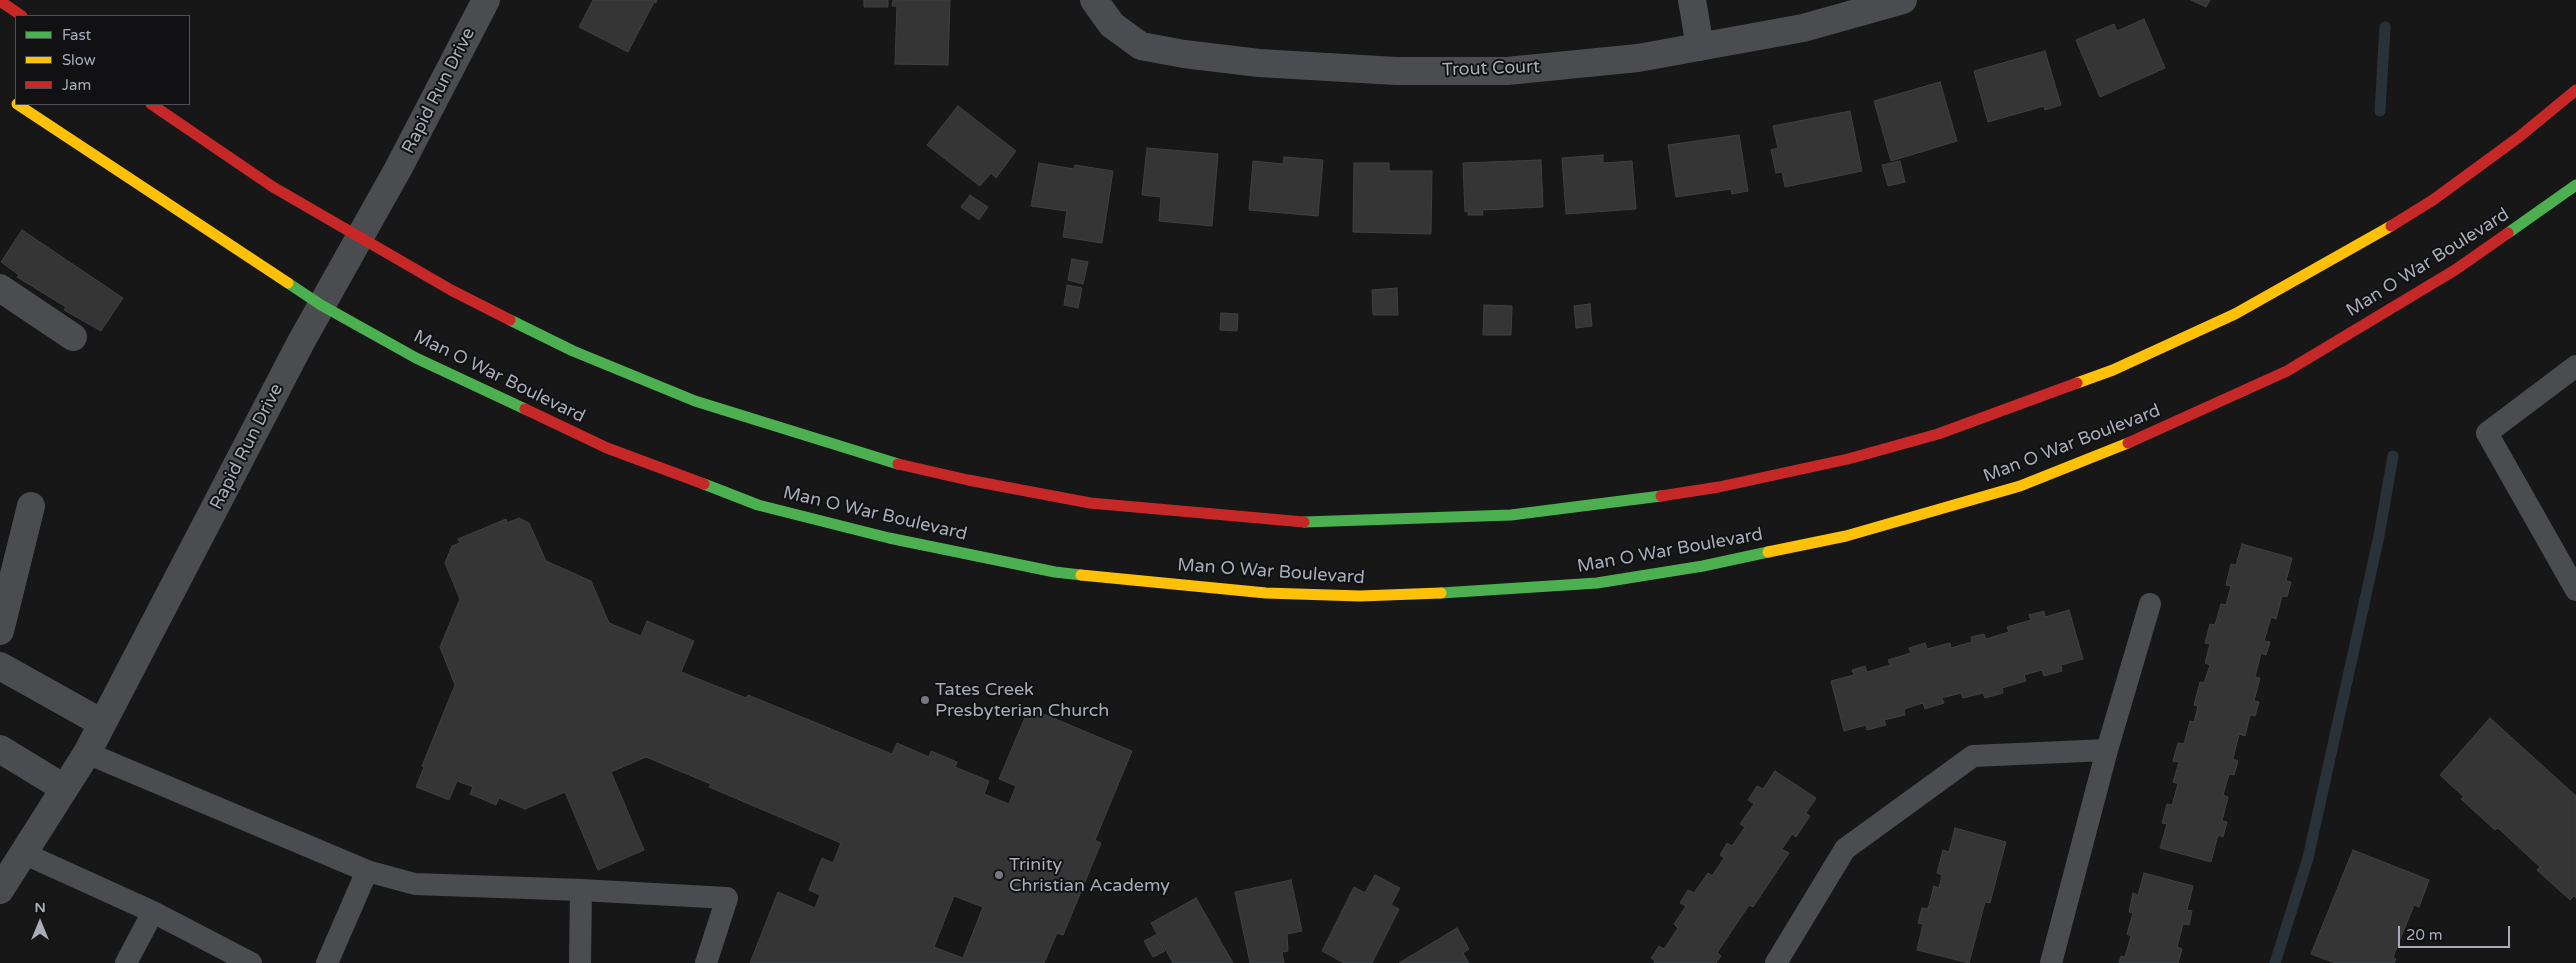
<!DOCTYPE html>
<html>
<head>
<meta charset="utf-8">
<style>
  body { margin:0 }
  #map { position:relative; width:2576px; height:963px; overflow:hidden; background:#171717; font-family:"Varela Round",sans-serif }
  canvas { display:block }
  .legend { position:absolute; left:15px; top:15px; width:175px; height:90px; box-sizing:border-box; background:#111113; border:1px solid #4d4f55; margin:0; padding:6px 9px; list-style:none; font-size:15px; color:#a8adb8 }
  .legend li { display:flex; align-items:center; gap:10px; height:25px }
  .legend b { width:25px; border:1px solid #4d4f55 }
  .north { position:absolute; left:15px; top:898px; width:50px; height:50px; -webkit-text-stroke:4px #111113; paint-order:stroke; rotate:0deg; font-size:14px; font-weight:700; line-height:20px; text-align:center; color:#a8adb8 }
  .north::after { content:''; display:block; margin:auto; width:18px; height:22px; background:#a8adb8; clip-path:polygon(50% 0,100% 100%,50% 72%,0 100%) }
  .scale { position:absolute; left:2398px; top:926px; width:112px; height:22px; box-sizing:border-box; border:2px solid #a8adb8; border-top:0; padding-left:6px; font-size:15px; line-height:18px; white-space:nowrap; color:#a8adb8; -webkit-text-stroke:4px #111113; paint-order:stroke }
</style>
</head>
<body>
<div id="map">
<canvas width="2576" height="963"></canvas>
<ul class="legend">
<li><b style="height:6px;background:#4caf50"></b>Fast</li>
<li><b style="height:6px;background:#ffc107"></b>Slow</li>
<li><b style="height:6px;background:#c62828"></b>Jam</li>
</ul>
<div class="north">N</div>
<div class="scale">20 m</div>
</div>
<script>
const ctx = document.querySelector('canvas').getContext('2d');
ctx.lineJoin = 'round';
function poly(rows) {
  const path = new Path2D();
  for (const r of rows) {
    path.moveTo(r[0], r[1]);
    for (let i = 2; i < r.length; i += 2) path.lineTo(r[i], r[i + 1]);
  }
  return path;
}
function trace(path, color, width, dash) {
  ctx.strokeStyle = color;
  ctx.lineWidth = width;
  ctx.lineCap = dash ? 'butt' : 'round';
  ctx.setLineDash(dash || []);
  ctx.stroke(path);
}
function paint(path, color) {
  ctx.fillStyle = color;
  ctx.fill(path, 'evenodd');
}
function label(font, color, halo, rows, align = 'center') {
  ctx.font = font + ' "Varela Round",sans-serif';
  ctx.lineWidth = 4;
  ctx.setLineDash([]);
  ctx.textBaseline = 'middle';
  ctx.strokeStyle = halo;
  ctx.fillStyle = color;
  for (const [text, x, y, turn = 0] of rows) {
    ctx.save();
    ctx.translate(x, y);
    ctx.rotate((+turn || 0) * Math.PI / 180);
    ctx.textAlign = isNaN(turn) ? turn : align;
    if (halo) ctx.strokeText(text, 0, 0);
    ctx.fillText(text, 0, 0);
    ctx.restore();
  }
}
trace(poly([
  [2380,111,2385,27],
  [2275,963,2308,858,2379,536,2393,456]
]), '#2a3239', 11);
const building = poly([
  [593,0,657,0,656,3,654,2,628,52,579,27,593,0],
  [864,0,888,0,888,7,864,7,864,0],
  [893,0,950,0,948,65,895,64,897,6,892,6,893,0],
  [2191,0,2210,0,2206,7,2191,0],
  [2144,19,2165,68,2100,97,2076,40,2114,24,2117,31,2144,19],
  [2045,51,2061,105,2045,110,2044,106,1988,122,1974,71,2045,51],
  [1940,82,1957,141,1891,161,1874,101,1940,82],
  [958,106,1016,151,996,178,991,173,980,186,927,145,958,106],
  [1850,111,1862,171,1785,187,1782,172,1776,173,1771,150,1778,148,1773,126,1850,111],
  [1739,135,1748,191,1732,194,1731,189,1676,197,1668,145,1739,135],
  [1147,148,1218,154,1212,226,1159,221,1161,197,1142,195,1147,148],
  [1603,155,1603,163,1632,161,1636,209,1566,214,1562,158,1603,155],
  [1284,157,1323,160,1318,216,1249,210,1253,161,1283,164,1284,157],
  [1541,160,1543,207,1482,210,1483,215,1468,215,1468,211,1465,212,1463,163,1541,160],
  [1900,161,1905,182,1888,186,1882,165,1900,161],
  [1039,163,1074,169,1075,165,1113,171,1102,243,1063,237,1067,211,1031,206,1039,163],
  [1354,163,1389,163,1389,171,1432,171,1431,234,1353,232,1354,163],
  [970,195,988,207,979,220,961,207,970,195],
  [22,230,123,298,101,331,64,310,66,307,17,277,19,275,1,262,22,230],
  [1072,259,1088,262,1083,284,1068,280,1072,259],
  [1067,285,1082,288,1078,308,1064,305,1067,285],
  [1397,288,1398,315,1373,315,1372,290,1397,288],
  [1590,304,1592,326,1576,328,1574,306,1590,304],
  [1484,305,1512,306,1511,335,1483,335,1484,305],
  [1221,313,1238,314,1237,331,1220,330,1221,313],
  [519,518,529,523,546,561,591,581,609,623,641,636,647,621,694,641,681,672,746,698,748,695,892,754,897,743,929,757,931,751,957,762,955,767,989,781,984,794,1009,804,1016,786,999,779,1029,708,1132,751,1095,840,1101,843,1063,935,1057,933,1044,963,750,963,778,892,815,908,820,895,809,890,822,858,833,863,841,843,709,787,711,784,646,757,611,772,644,850,598,870,565,792,525,809,499,798,496,805,470,794,473,787,457,781,449,800,416,787,424,767,422,766,455,685,440,647,460,599,445,563,452,546,460,543,458,539,506,519,507,523,519,518],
  [954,896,983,907,963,958,934,947,954,896],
  [2242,544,2292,558,2286,581,2291,582,2287,597,2282,596,2276,619,2271,617,2264,641,2270,642,2266,655,2261,653,2255,677,2260,678,2254,701,2259,702,2255,716,2250,715,2245,736,2239,734,2233,759,2238,761,2234,775,2229,774,2223,795,2228,797,2222,821,2227,822,2223,837,2218,835,2211,862,2160,848,2167,824,2162,823,2167,804,2172,805,2178,784,2173,782,2179,762,2173,761,2178,743,2184,744,2190,721,2194,722,2198,706,2194,705,2200,682,2204,683,2210,665,2205,663,2210,644,2205,643,2210,624,2215,625,2221,604,2226,605,2231,586,2226,585,2231,564,2236,565,2242,544],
  [2069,610,2083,659,2061,665,2062,671,2044,676,2042,670,2024,675,2026,681,2002,688,2003,693,1985,698,1983,693,1963,698,1961,693,1942,698,1944,703,1925,709,1923,703,1904,709,1905,715,1884,720,1886,725,1867,730,1866,725,1844,731,1831,681,1854,675,1852,670,1865,666,1867,672,1890,665,1888,660,1911,653,1909,648,1925,643,1927,649,1950,643,1951,648,1972,642,1971,637,1984,634,1986,639,2009,632,2007,627,2031,620,2029,615,2044,611,2045,617,2069,610],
  [2490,718,2576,796,2576,898,2574,896,2570,900,2537,870,2540,867,2498,828,2495,830,2461,799,2464,797,2440,775,2490,718],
  [1775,771,1816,798,1806,813,1810,816,1796,837,1792,834,1782,849,1789,853,1753,907,1749,905,1717,953,1721,956,1716,963,1654,963,1655,961,1651,958,1659,946,1664,949,1678,928,1674,924,1686,906,1680,903,1688,890,1694,893,1708,873,1712,876,1724,858,1720,855,1727,843,1732,846,1745,827,1740,824,1754,804,1748,800,1757,786,1763,789,1775,771],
  [1955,828,2006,842,1990,903,1985,902,1969,963,1917,950,1923,924,1918,923,1922,908,1928,909,1934,886,1939,888,1942,875,1937,873,1943,850,1949,852,1955,828],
  [2353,850,2429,880,2419,907,2414,905,2393,957,2396,959,2394,963,2335,963,2311,954,2353,850],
  [2144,873,2193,886,2187,910,2192,911,2189,925,2183,924,2177,947,2182,949,2178,963,2119,963,2121,956,2125,957,2131,936,2127,934,2133,913,2129,912,2133,893,2138,895,2144,873],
  [1375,875,1400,888,1391,905,1399,909,1372,963,1344,963,1322,951,1354,887,1365,893,1375,875],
  [1291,880,1302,931,1287,934,1288,951,1282,952,1284,963,1250,963,1235,892,1291,880],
  [1196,898,1233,963,1173,963,1151,923,1196,898],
  [1457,928,1469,949,1463,953,1469,963,1399,963,1457,928],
  [1156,935,1165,951,1153,957,1144,941,1156,935]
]);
paint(building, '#353536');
trace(building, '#3f4043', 1);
trace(poly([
  [2576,366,2487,433,2576,590],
  [87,753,367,871,415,884,581,890,580,963],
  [23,853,153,912,251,963],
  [581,890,727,898,706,963],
  [126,963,153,912],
  [327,963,367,871],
  [1776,963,1845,849,1973,756,2107,750],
  [2051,963,2107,750,2150,604]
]), '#4b4c50', 22);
trace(poly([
  [1094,0,1112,25,1141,46,1184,54,1259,63,1396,71,1507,71,1638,58,1803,28,1903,0],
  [1692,0,1700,47],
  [0,288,73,337],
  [0,631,31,506],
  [0,666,102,723],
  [0,749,64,788],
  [0,890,87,753,301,342,398,169,486,0]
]), '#4b4c50', 28);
trace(poly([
  [2508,233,2576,185],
  [288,283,321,305,416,358,525,409],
  [510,320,573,351,695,401,898,464],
  [704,484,758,505,889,538,1055,572,1081,575],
  [1304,522,1511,515,1661,496],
  [1441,593,1597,583,1703,566,1768,552]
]), '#4caf50', 11);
trace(poly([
  [17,104,288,283],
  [2077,383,2113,370,2235,314,2391,226],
  [1768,552,1846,536,2020,486,2128,443],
  [1081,575,1266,593,1360,596,1441,593]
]), '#ffc107', 11);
trace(poly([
  [0,1,22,16],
  [151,104,273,187,451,290,510,320],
  [2391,226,2433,200,2519,137,2576,90],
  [525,409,607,448,704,484],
  [2128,443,2287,371,2455,270,2508,233],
  [898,464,968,480,1090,503,1304,522],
  [1661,496,1719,487,1848,459,1938,434,2077,383]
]), '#c62828', 11);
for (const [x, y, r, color] of [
  [925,700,5,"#757880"],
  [999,875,5,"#757880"]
]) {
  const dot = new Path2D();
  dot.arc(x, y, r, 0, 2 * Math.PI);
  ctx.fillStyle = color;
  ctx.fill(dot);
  trace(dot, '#111113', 2);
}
label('18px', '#a8adb8', '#111113', [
  ["Trout Court",1491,69,-2],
  ["Rapid Run Drive",439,91,-63],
  ["Man O War Boulevard",2428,263,-32],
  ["Man O War Boulevard",499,377,26],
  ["Man O War Boulevard",2072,444,-21],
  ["Rapid Run Drive",247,447,-63],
  ["Man O War Boulevard",875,514,13],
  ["Man O War Boulevard",1670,551,-10],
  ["Man O War Boulevard",1271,572,4]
]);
label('18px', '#a8adb8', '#111113', [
  ["Tates Creek",935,690],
  ["Presbyterian Church",935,711],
  ["Trinity",1009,865],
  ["Christian Academy",1009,886]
], 'left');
</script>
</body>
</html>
